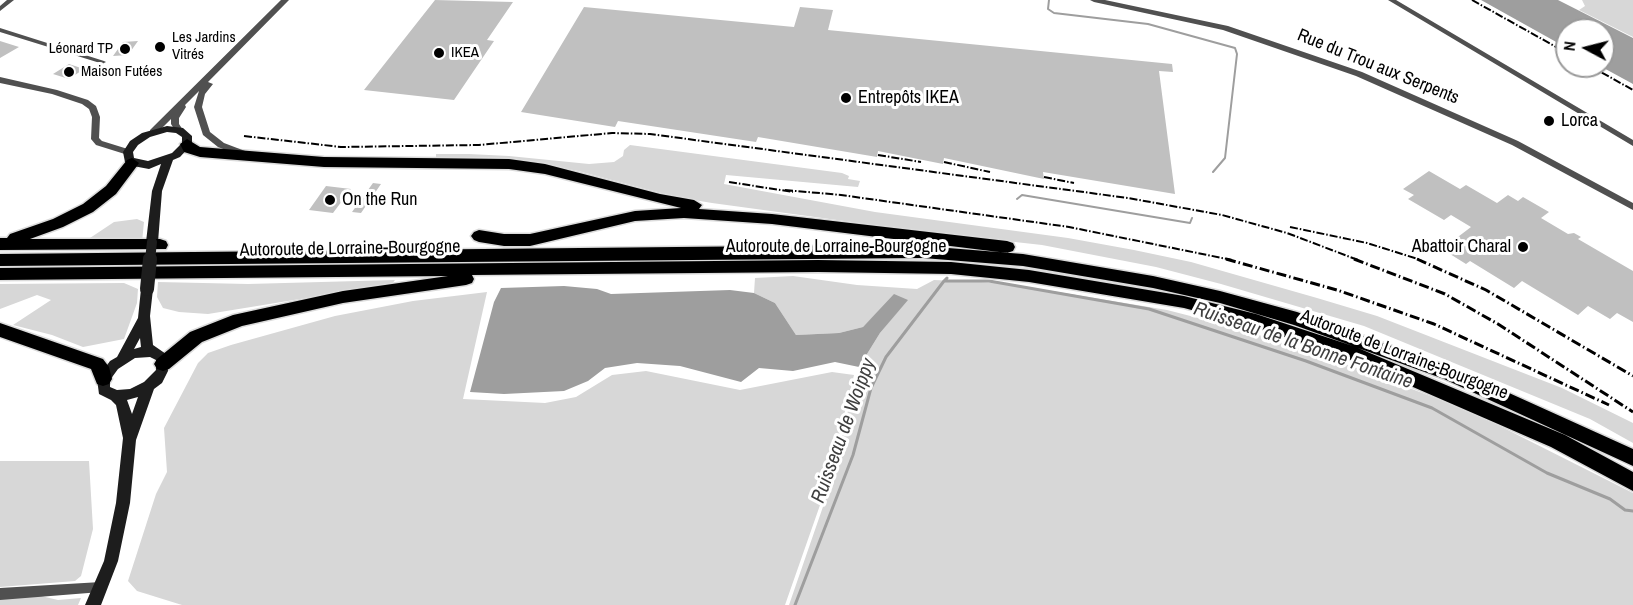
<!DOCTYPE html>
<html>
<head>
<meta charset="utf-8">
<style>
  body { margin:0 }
  #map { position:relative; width:1633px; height:605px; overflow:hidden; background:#fff; font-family:"Archivo Narrow",sans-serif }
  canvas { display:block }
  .north { position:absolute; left:1555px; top:18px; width:60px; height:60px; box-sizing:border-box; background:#fff; border:2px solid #999; border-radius:50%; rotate:277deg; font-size:16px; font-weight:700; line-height:24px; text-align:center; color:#000 }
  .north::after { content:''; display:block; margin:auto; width:21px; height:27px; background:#000; clip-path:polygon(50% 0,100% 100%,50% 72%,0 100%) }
</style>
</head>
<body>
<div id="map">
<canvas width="1633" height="605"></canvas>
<div class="north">N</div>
</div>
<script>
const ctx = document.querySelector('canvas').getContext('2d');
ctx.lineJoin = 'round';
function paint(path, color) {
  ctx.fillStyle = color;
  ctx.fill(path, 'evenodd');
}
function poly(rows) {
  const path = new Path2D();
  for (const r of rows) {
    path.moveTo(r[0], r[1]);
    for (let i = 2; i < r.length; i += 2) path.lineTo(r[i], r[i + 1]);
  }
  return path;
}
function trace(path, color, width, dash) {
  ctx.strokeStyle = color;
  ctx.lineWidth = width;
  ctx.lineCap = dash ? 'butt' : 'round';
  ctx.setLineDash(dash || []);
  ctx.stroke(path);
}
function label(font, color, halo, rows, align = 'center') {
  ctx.font = font + ' "Archivo Narrow",sans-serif';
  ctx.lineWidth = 6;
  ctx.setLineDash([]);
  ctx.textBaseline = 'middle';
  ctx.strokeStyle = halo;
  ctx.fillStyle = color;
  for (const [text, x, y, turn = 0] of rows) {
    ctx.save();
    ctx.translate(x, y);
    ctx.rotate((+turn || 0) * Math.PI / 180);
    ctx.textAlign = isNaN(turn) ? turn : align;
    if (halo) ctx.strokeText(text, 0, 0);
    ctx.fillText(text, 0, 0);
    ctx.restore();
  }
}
paint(poly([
  [1582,0,1633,0,1633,37,1579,10,1585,6],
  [630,145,842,173,849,176,848,179,860,181,858,187,726,175,724,184,875,212,1068,238,1134,250,1191,262,1317,298,1377,316,1562,388,1633,423,1633,443,1590,419,1364,326,1221,284,1156,267,1042,245,925,232,712,203,676,197,578,171,512,158,436,157,436,154,469,154,509,156,589,164,614,162,623,156,624,150],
  [137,219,144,222,142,242,100,243,90,238,114,222],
  [793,276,857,285,917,289,934,280,1004,283,1167,310,1241,329,1357,368,1472,412,1633,493,1633,605,789,605,826,498,859,367,880,333,907,300,878,312,863,327,839,333,796,335,775,303,754,293,755,278],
  [395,280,392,284,208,314,179,312,163,308,157,297,158,282,248,284],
  [124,283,138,289,137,303,124,339,83,347,52,335,13,325,51,300,37,295,0,309,0,284],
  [487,292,463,399,545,403,576,397,612,375,646,371,740,390,832,372,854,375,826,488,785,605,182,605,137,591,128,581,156,494,167,472,164,428,198,363,208,353,231,345,335,316,413,301],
  [0,461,89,461,93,529,81,576,75,581,0,587],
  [41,596,58,600,81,598,78,605,0,605,0,599]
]), '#d7d7d7');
paint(poly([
  [1481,0,1558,0,1633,38,1633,84,1600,66,1603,66,1603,30,1567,30,1567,48],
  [564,286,597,289,611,294,730,290,754,293,775,303,796,335,839,333,863,327,894,294,908,300,880,333,859,367,835,362,793,371,759,368,741,382,680,366,637,363,605,368,588,381,564,391,504,394,470,392,494,302,501,288]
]), '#9e9e9e');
trace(poly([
  [1049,0,1048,9,1054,13,1148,24,1235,48,1237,54,1225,158,1213,172],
  [1017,199,1022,195,1190,223,1192,218]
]), '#9e9e9e', 2);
trace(poly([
  [947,278,944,281,989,281,1149,309,1306,361,1432,408,1547,473,1610,499,1625,510,1633,511],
  [795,605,853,455,871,388,886,357,944,281]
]), '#9e9e9e', 3);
paint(poly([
  [435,0,513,2,487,40,494,41,454,100,364,90],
  [584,7,794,27,800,7,833,10,828,30,1172,64,1173,72,1159,71,1175,194,1043,172,1044,179,944,158,943,164,878,151,877,157,758,137,756,142,618,121,615,127,521,112],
  [0,41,19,47,0,58],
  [138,41,128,55,113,56,123,42],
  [69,64,84,69,69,79,53,74],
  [1429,171,1460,189,1466,185,1497,203,1508,195,1518,201,1523,197,1549,212,1541,218,1568,234,1574,233,1581,237,1578,239,1633,271,1633,322,1617,313,1610,319,1588,306,1578,315,1522,281,1514,288,1470,261,1466,264,1442,249,1471,227,1451,215,1444,220,1408,199,1414,195,1403,189],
  [373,183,381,184,361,213,352,212],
  [326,186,351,189,333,213,309,210]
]), '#c0c0c0');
const motorway = poly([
  [187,139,200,147,324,157,509,159,545,164,660,194,694,200,702,205,699,209,772,214,1007,241,1013,243,1015,247,1013,251,1007,253,772,224,684,218,635,221,530,246,504,246,479,242,474,240,471,236,474,232,479,230,504,234,530,234,635,211,681,208,545,174,509,169,324,167,200,157,184,152,180,144,187,139],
  [132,158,139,163,137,166,116,194,93,212,63,227,30,239,160,239,166,241,168,245,166,249,0,250,0,238,7,238,10,234,53,219,83,204,106,186,127,160,132,158],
  [870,245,923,246,1023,254,1153,276,1220,291,1297,312,1456,369,1633,449,1633,466,1444,379,1358,348,1565,435,1633,472,1633,491,1551,447,1344,357,1255,327,1184,308,1029,282,951,274,818,272,472,275,474,279,472,283,466,285,343,303,242,326,202,342,169,369,163,371,157,369,154,364,157,359,190,332,233,315,343,291,448,276,0,280,0,268,818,260,951,262,1029,270,1184,296,1256,314,1353,346,1294,325,1220,303,1153,288,1023,266,923,258,0,266,0,254,870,245],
  [0,323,103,359,109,367,112,379,109,384,103,386,97,384,91,369,0,337,0,323]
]);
trace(motorway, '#dbdbdb', 3);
paint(poly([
  [7,0,14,0,0,11,0,6,7,0],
  [1388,0,1396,0,1633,140,1633,146,1388,0],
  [0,28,104,61,106,62,102,64,100,63,0,32,0,28],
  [101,582,105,583,107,587,105,591,101,592,0,600,0,588,101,582]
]), '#505050');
paint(poly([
  [281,0,289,0,208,82,213,84,205,94,202,107,210,132,224,143,245,151,247,153,245,155,239,155,218,147,203,135,194,107,199,91,185,105,186,107,179,118,179,124,183,130,182,132,176,132,171,124,171,119,156,134,150,134,150,130,281,0],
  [1090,0,1105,0,1228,26,1362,72,1518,141,1633,203,1633,210,1512,145,1356,76,1223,30,1094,2,1090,0],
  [0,77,57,90,88,100,96,106,100,117,99,138,102,141,131,150,133,152,128,155,96,145,91,139,92,117,89,109,82,104,52,94,0,83,0,77]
]), '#505050');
paint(poly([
  [167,126,183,128,192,136,192,144,180,157,173,160,162,191,158,242,152,246,146,242,152,191,161,164,149,169,133,166,125,162,123,152,130,141,142,133,167,126],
  [167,132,176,133,182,137,182,143,172,153,148,161,134,158,133,152,138,145,150,137,167,132],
  [147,285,153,289,150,316,153,345,166,354,168,371,162,383,154,389,136,440,130,503,118,561,101,605,85,605,104,561,116,503,123,438,116,405,111,400,99,394,97,379,110,361,117,357,138,318,141,289,147,285],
  [140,338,141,347,134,349,140,338],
  [150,357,156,360,156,370,144,382,130,389,117,390,110,387,110,380,118,369,135,358,150,357],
  [138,397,132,414,127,400,138,397]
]), '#1d1d1d');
paint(motorway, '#000');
trace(poly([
  [1472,0,1567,53],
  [1590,66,1633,90],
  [244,136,341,147,479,145,612,133,650,134,1128,198,1222,215,1287,233,1358,260],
  [878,155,921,162],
  [944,162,990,172],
  [1044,177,1074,183],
  [729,182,793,192],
  [785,190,841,195,1069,227,1232,260],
  [1290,227,1367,243,1421,260]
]), '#000', 2, [8, 2, 1.5, 2]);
trace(poly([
  [1226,259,1337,290,1434,324,1609,405],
  [1354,259,1445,294,1498,324,1633,412],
  [1417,259,1486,290,1633,376]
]), '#000', 3, [10, 3, 1.5, 3]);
trace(poly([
  [150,260,152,242]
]), '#1d1d1d', 10);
trace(poly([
  [147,289,150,259]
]), '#1d1d1d', 14);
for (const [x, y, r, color] of [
  [160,47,6,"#000"],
  [125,49,6,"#000"],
  [439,53,6,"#000"],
  [69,72,6,"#000"],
  [846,98,6,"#000"],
  [1549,121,6,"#000"],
  [330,200,6,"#000"],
  [1523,247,6,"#000"]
]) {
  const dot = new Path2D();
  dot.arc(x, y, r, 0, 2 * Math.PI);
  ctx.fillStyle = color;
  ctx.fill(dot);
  trace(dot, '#fff', 2);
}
label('15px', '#000', '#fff', [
  ["Les Jardins",172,38],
  ["Vitrés",172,55],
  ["Léonard TP",113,49,"right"],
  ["IKEA",451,53],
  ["Maison Futées",81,72]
], 'left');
label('18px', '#000', '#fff', [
  ["Rue du Trou aux Serpents",1378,67,22],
  ["Autoroute de Lorraine-Bourgogne",836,247],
  ["Autoroute de Lorraine-Bourgogne",350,249,-1],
  ["Autoroute de Lorraine-Bourgogne",1404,355,21]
]);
label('18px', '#000', '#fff', [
  ["Entrepôts IKEA",858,98],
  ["Lorca",1561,121],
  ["On the Run",342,200],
  ["Abattoir Charal",1511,247,"right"]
], 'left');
label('italic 20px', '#3f3f3f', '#fff', [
  ["Ruisseau de la Bonne Fontaine",1303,346,19],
  ["Ruisseau de Woippy",844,431,-70]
]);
</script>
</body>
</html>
